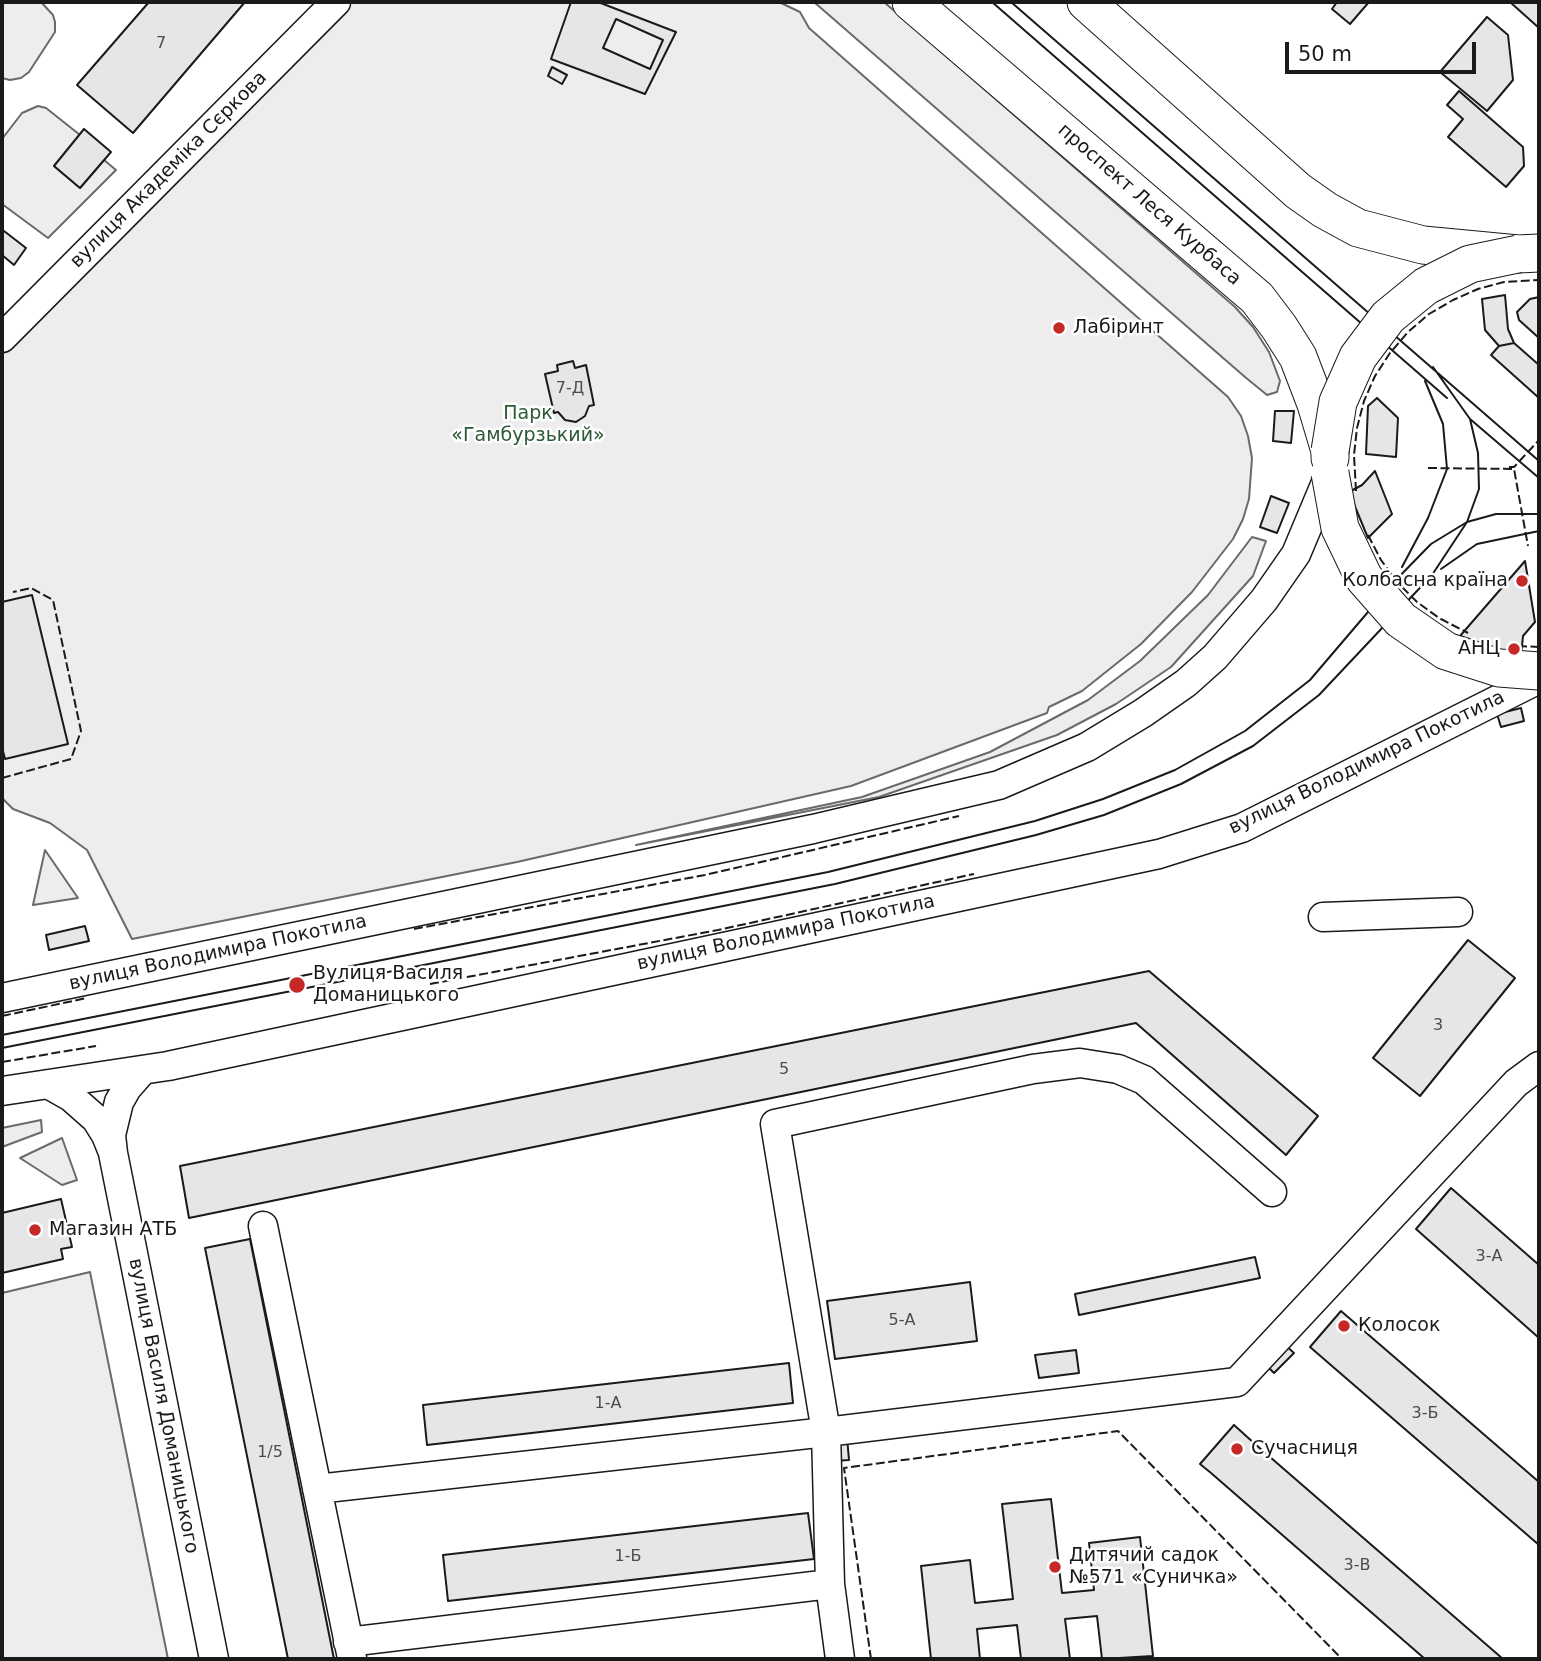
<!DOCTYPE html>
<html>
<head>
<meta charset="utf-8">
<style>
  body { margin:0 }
  #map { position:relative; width:1541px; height:1661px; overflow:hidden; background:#fff; font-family:"DejaVu Sans",sans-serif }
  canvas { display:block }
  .frame { position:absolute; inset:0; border:4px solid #1a1a1a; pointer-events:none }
  .scale { position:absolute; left:1285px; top:42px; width:191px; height:32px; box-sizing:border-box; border:4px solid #1a1a1a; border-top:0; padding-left:9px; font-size:21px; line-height:24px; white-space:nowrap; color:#1a1a1a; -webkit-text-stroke:5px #fff; paint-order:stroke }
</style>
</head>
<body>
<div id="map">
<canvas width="1541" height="1661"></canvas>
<div class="frame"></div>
<div class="scale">50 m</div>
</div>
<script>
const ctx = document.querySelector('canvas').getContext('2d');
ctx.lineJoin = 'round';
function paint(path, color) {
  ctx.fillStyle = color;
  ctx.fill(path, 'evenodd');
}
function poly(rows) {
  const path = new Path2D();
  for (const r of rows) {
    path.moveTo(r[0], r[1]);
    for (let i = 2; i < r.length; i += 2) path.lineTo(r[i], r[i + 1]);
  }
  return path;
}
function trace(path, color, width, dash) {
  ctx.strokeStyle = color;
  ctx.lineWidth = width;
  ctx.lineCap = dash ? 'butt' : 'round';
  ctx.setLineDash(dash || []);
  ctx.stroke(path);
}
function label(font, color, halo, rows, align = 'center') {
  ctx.font = font + ' "DejaVu Sans",sans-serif';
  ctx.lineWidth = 5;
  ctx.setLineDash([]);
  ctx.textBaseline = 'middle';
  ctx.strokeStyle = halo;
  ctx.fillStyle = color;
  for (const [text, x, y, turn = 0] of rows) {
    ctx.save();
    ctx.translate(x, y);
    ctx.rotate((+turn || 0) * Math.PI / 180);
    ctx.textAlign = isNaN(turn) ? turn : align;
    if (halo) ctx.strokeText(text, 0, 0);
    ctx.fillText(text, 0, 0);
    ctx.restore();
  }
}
const green = poly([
  [2,2,41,2,53,15,55,22,55,32,29,72,21,78,10,80,2,78,2,2],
  [350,2,779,2,800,12,809,28,1228,397,1241,416,1248,436,1252,458,1249,499,1243,519,1233,539,1192,592,1141,644,1082,691,1049,707,1047,713,851,786,517,862,132,939,87,850,50,823,13,809,2,798,2,347,216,139,350,2],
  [814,2,884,2,1235,307,1253,327,1269,352,1280,381,1277,392,1267,395,1245,377,814,2],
  [38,106,46,108,80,135,54,166,80,188,104,160,116,170,48,238,2,204,2,139,22,113,38,106],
  [1252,537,1266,541,1253,576,1171,667,1116,704,1057,735,879,797,636,845,862,797,990,752,1088,700,1140,661,1208,595,1252,537],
  [45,850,78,898,33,905,45,850],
  [41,1120,42,1132,2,1147,2,1128,41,1120],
  [62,1138,77,1180,62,1185,20,1158,62,1138],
  [90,1272,168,1659,2,1659,2,1293,90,1272]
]);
paint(green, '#ededed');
trace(green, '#6a6a6a', 2);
const building = poly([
  [149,2,245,2,133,133,77,85,149,2],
  [571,2,598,2,676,32,645,94,551,59,571,2],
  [1337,2,1369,2,1350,24,1332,9,1337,2],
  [1510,2,1539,2,1539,28,1510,2],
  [1487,17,1508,35,1513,80,1487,111,1440,72,1487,17],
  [616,19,663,40,650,69,603,48,616,19],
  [552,67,567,75,562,84,548,76,552,67],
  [1459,91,1523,147,1524,166,1506,187,1448,137,1463,119,1447,105,1459,91],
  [84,129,111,152,80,188,54,166,84,129],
  [4,231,26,248,14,265,2,255,2,234,4,231],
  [1505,295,1508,329,1514,343,1499,346,1485,330,1482,299,1505,295],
  [1539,297,1539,338,1519,320,1517,312,1530,299,1539,297],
  [1514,343,1539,365,1539,398,1491,355,1499,346,1514,343],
  [573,361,575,368,586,365,594,405,589,406,585,416,576,422,565,420,558,412,554,413,545,374,558,371,557,365,573,361],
  [1377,398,1398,418,1396,457,1366,454,1368,406,1377,398],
  [1275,411,1294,411,1291,443,1273,441,1275,411],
  [1375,471,1392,514,1368,538,1349,492,1362,485,1375,471],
  [1271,496,1289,503,1277,533,1260,527,1271,496],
  [1525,561,1535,622,1523,636,1521,657,1460,636,1525,561],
  [32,595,68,744,5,759,2,747,2,602,32,595],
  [1521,708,1524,721,1501,727,1497,714,1521,708],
  [85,926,89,941,49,950,46,935,85,926],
  [1468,940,1515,978,1420,1096,1373,1058,1468,940],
  [1149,971,1318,1116,1286,1155,1136,1023,189,1218,180,1166,1149,971],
  [1451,1188,1539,1265,1539,1338,1416,1229,1451,1188],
  [61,1199,72,1247,61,1249,63,1259,2,1273,2,1213,61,1199],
  [250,1239,334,1659,288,1659,205,1248,250,1239],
  [1255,1257,1260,1278,1079,1315,1075,1294,1255,1257],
  [970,1282,977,1341,835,1359,827,1301,970,1282],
  [1341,1311,1539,1482,1539,1545,1310,1347,1341,1311],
  [1283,1343,1294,1353,1274,1373,1264,1363,1283,1343],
  [1076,1350,1079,1373,1039,1378,1035,1355,1076,1350],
  [789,1363,793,1403,427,1445,423,1405,789,1363],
  [1234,1425,1255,1444,1503,1659,1425,1659,1211,1473,1200,1464,1234,1425],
  [847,1437,849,1460,833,1461,831,1439,847,1437],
  [1051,1499,1062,1593,1094,1590,1089,1543,1140,1537,1153,1656,1102,1659,1097,1616,1065,1619,1070,1659,1021,1659,1017,1625,977,1629,980,1659,931,1659,921,1566,970,1560,975,1603,1013,1599,1002,1504,1051,1499],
  [808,1513,814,1559,448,1601,443,1555,808,1513]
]);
paint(building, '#e6e6e6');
trace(building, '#1a1a1a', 2);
const minor = poly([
  [2,338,336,2],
  [1323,917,1458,912],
  [2,998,813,829,999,785,1087,747,1143,713,1186,683,1215,657,1264,600,1296,554,1330,473],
  [142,1071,127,1088,119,1102,111,1135,113,1153,214,1659],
  [48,1084,71,1097,96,1119,106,1135,112,1150],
  [2,1091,168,1066,1159,854,1242,828,1539,679],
  [1272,1192,1144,1080,1118,1069,1080,1063,1033,1069,775,1124,826,1432,1237,1382,1516,1083,1539,1066],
  [263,1226,352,1658],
  [317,1489,826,1432,830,1584,840,1659],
  [348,1642,830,1584]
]);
const major = poly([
  [911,2,1257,298,1279,327,1298,357,1316,404,1330,451,1330,458],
  [1086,2,1298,191,1325,210,1358,228,1423,245,1518,254,1539,253]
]);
trace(minor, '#1a1a1a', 31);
trace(major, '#1a1a1a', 39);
trace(minor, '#fff', 28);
trace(major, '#fff', 37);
trace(poly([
  [992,2,1447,398],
  [1011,2,1539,461],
  [1470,419,1539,478],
  [1402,567,1428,518,1447,469,1443,424,1425,381],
  [1441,569,1477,544,1539,531],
  [2,1035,828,872,1035,821,1103,799,1175,770,1245,731,1310,680,1391,585,1431,544,1467,522,1496,514,1539,514],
  [2,1048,835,884,1036,835,1104,815,1181,784,1253,746,1319,695,1432,575,1467,522,1479,489,1478,453,1470,419,1433,367]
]), '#1a1a1a', 2);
const majorBridge = poly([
  [1330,451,1338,402,1358,357,1388,317,1426,286,1470,264,1518,254],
  [1330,473,1340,528,1364,578,1401,620,1446,651,1499,668,1539,671]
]);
trace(majorBridge, '#1a1a1a', 39, []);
trace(majorBridge, '#fff', 37);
trace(poly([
  [2,6,4,2],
  [1509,467,1514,467,1539,440],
  [1428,468,1514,469,1528,546],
  [1356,491,1354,455,1357,428,1364,401,1375,376,1390,353,1408,332,1429,314,1453,300,1478,289,1504,282,1539,280],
  [1368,535,1381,560,1397,582,1417,602,1439,618,1468,633],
  [1518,646,1539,647],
  [2,778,71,759,81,731,53,600,31,588,13,592],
  [414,929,705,875,959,816],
  [430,984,718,930,974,874],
  [2,1016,87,998],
  [2,1062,96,1046],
  [871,1659,844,1468,1118,1431,1342,1659]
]), '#1a1a1a', 2, [9, 3.5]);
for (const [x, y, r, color] of [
  [1059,328,7,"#c62828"],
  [1522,581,7,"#c62828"],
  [1514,649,7,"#c62828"],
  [297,985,9,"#c62828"],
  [35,1230,7,"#c62828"],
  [1344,1326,7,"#c62828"],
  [1237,1449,7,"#c62828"],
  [1055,1567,7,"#c62828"]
]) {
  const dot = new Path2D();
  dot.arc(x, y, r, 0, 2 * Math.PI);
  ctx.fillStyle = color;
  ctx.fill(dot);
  trace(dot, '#fff', 2.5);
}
label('16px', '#4d4d4d', null, [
  ["7",161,44],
  ["7-Д",570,389],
  ["3",1438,1026],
  ["5",784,1070],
  ["3-А",1489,1257],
  ["5-А",902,1321],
  ["1-А",608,1404],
  ["3-Б",1425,1414],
  ["1/5",270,1453],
  ["1-Б",628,1557],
  ["3-В",1357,1566]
]);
label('19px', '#1a1a1a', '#fff', [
  ["вулиця Академіка Сєркова",169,170,-45],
  ["проспект Леся Курбаса",1149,205,41],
  ["вулиця Володимира Покотила",1367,763,-26],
  ["вулиця Володимира Покотила",786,933,-12],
  ["вулиця Володимира Покотила",218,953,-12],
  ["вулиця Василя Доманицького",163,1406,79]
]);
label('19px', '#1a1a1a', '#fff', [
  ["Лабіринт",1073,328],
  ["Колбасна країна",1508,581,"right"],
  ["АНЦ",1500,649,"right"],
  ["Вулиця Василя",313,974],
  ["Доманицького",313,996],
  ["Магазин АТБ",49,1230],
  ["Колосок",1358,1326],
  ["Сучасниця",1251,1449],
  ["Дитячий садок",1069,1556],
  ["№571 «Суничка»",1069,1578]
], 'left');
label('19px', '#2b5a34', '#fff', [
  ["Парк",528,414],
  ["«Гамбурзький»",528,436]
]);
</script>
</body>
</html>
